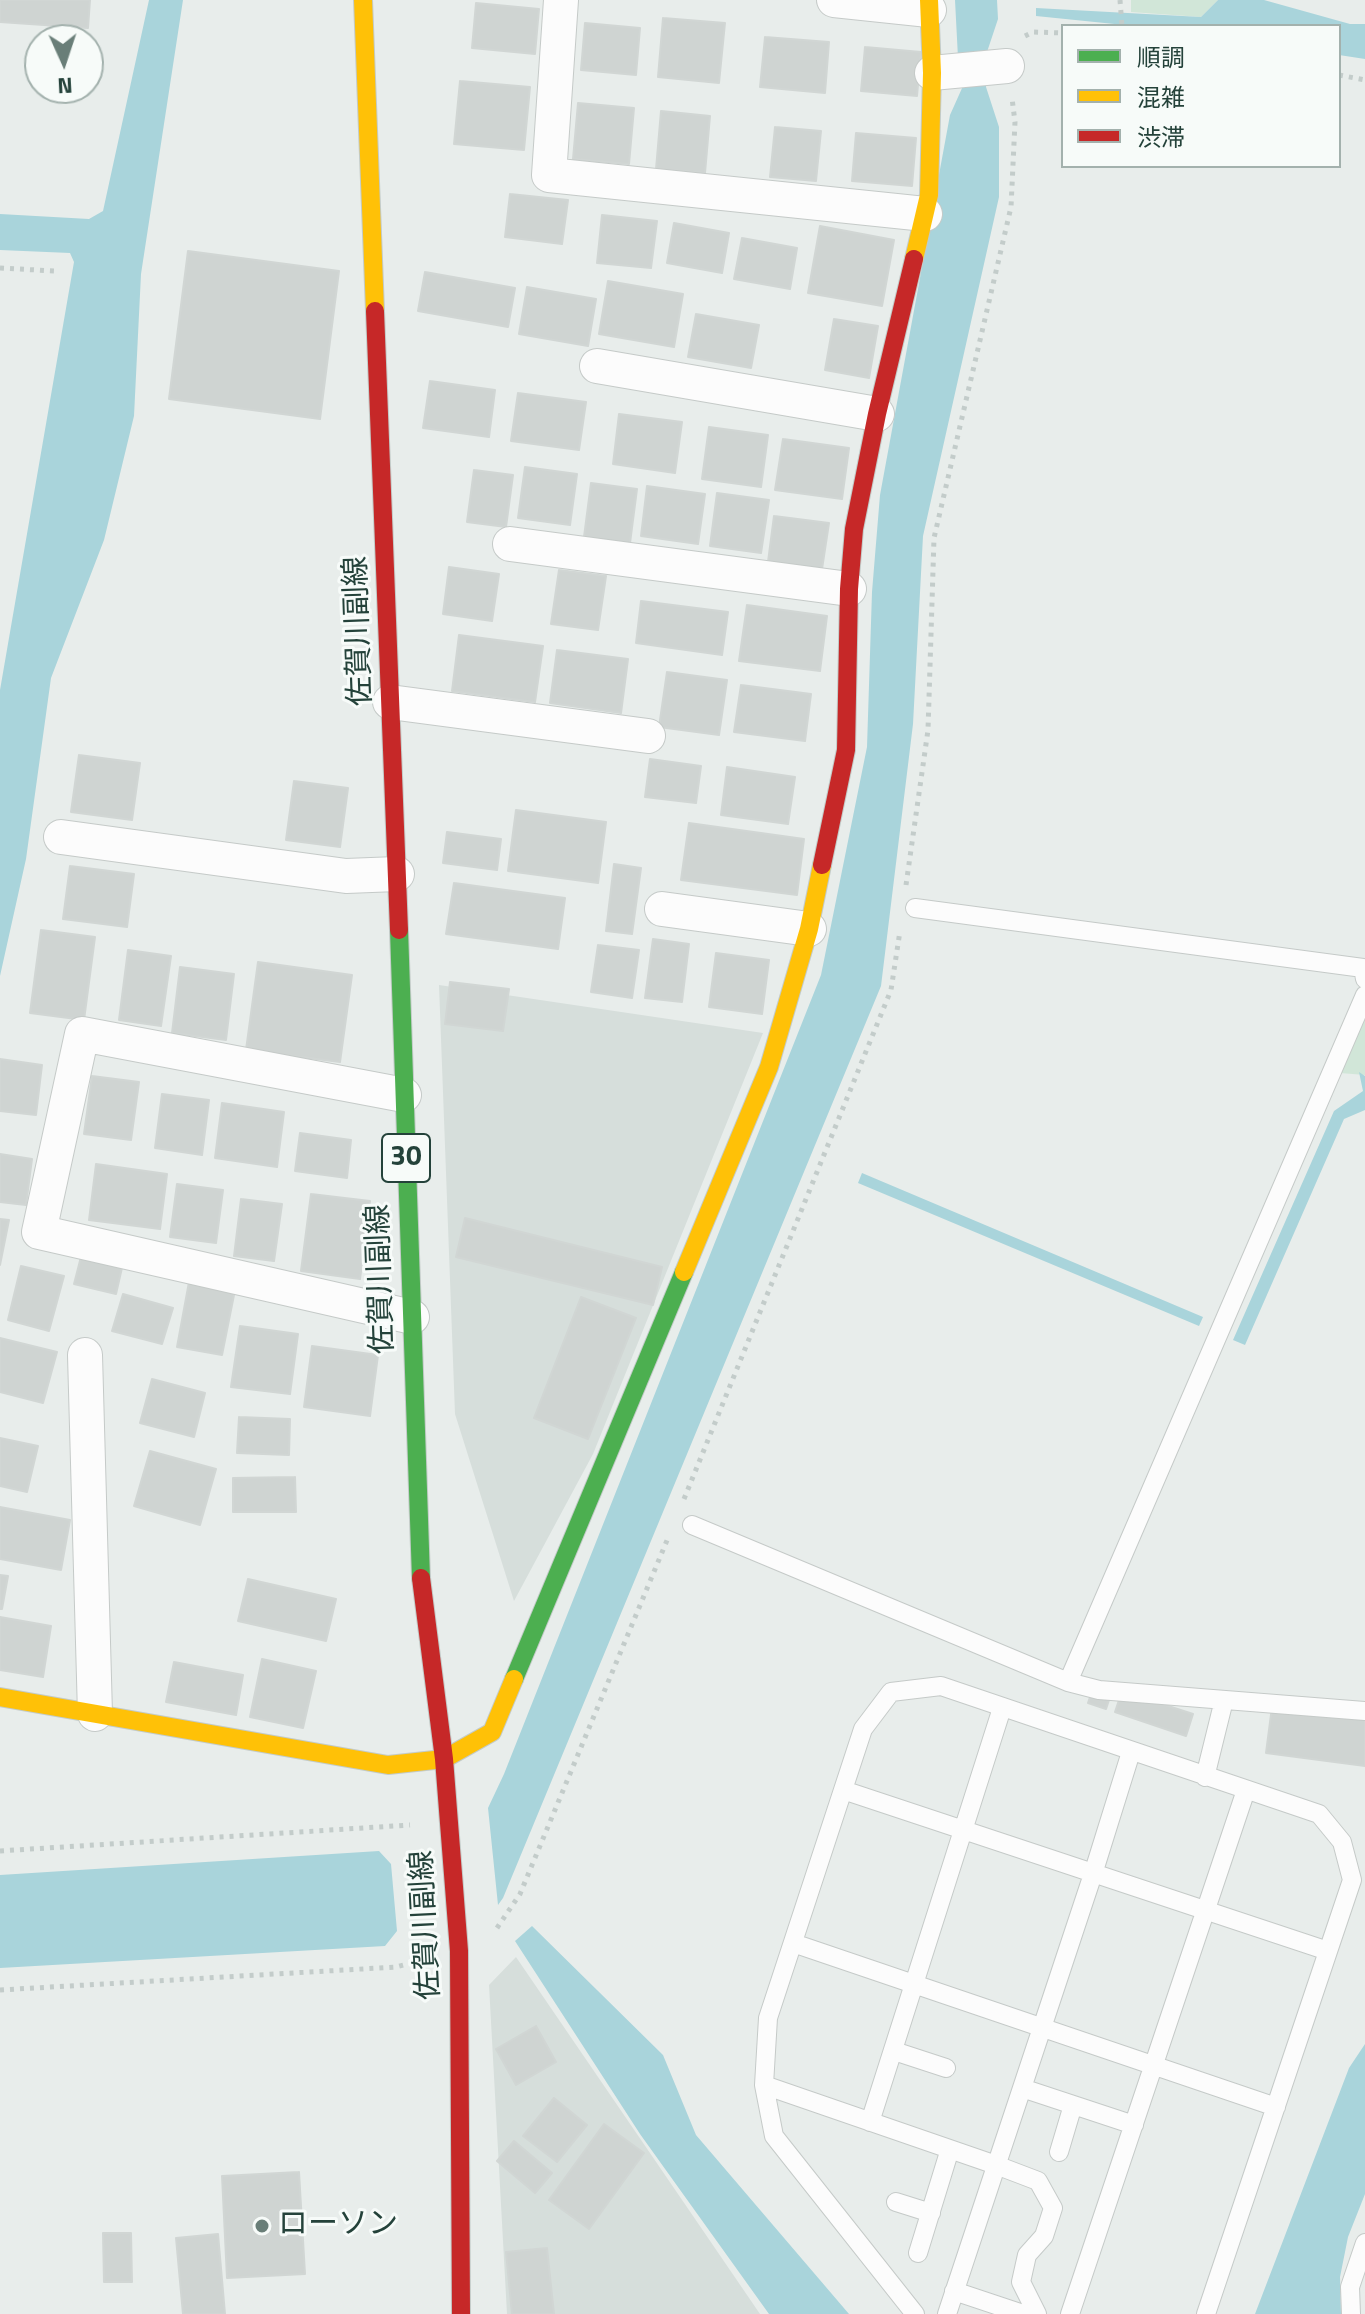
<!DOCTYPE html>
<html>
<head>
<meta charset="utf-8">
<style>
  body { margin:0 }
  #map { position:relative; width:1365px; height:2314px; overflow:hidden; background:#e8edeb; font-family:"Titillium Web","Noto Sans JP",sans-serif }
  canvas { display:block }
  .legend { position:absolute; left:1061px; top:24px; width:280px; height:144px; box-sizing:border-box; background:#f7fbf9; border:2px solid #a3b1ad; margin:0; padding:10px 14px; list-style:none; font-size:24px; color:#24423a }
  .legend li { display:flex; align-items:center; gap:16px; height:40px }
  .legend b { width:40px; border:2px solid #a3b1ad }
  .north { position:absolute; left:24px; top:24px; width:80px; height:80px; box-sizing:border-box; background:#f7fbf9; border:2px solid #a3b1ad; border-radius:50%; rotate:177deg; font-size:22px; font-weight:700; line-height:32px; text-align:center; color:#24423a }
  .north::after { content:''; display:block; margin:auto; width:28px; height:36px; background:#697e78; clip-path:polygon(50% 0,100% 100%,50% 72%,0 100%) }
</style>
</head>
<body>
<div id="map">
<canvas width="1365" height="2314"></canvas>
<ul class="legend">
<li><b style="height:10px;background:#4caf50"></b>順調</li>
<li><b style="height:10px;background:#ffc107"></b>混雑</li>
<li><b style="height:10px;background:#c62828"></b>渋滞</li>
</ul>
<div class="north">N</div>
</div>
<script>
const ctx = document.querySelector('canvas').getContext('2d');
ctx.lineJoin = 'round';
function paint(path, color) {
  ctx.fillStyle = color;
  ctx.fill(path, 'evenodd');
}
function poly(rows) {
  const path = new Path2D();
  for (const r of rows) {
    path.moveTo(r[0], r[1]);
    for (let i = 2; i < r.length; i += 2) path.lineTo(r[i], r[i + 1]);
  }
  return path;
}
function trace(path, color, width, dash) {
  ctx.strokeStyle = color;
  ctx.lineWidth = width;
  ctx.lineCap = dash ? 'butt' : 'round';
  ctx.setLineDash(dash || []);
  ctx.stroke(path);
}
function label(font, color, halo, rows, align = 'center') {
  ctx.font = font + ' "Titillium Web","Noto Sans JP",sans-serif';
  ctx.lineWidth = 6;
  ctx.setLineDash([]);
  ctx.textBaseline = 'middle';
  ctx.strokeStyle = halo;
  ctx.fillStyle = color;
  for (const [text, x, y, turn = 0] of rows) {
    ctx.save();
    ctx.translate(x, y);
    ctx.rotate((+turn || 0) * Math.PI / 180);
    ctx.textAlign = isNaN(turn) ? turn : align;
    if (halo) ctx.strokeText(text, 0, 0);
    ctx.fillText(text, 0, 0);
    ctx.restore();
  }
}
paint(poly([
  [439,985,763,1033,593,1454,514,1601,455,1414],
  [516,1957,760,2314,507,2314,489,1985]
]), '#d6dedb');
paint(poly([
  [1131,0,1218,0,1201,17,1131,12],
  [1365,1019,1365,1075,1340,1073]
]), '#d1e6d8');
paint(poly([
  [149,0,183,0,141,274,134,416,104,540,51,678,26,859,0,976,0,690,74,262,70,253,0,250,0,214,89,219,103,211],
  [955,0,997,0,998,19,986,55,986,87,999,127,999,197,923,536,913,724,881,986,503,1898,498,1905,488,1808,504,1774,821,975,867,747,872,592,880,495,950,115,963,86,958,58],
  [1218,0,1264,0,1350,24,1365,24,1365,59,1339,55,1339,26,1134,26,1036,16,1036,8,1201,17],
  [1359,1072,1365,1076,1365,1110,1344,1119,1245,1345,1233,1340,1334,1111,1363,1091],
  [862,1173,1203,1317,1199,1326,858,1183],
  [379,1851,391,1864,397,1931,385,1946,0,1968,0,1875],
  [532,1926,663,2055,696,2135,849,2314,769,2314,640,2134,515,1941],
  [1365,2044,1365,2194,1348,2237,1340,2277,1341,2314,1255,2314,1349,2068]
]), '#a9d4db');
const building = poly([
  [0,0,90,0,88,28,0,22,0,0],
  [476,3,539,9,535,54,472,48,476,3],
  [663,18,725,23,719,83,658,77,663,18],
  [585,23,640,28,636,75,581,70,585,23],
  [765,37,829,42,825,93,760,87,765,37],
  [865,47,921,52,917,96,861,91,865,47],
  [460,81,530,87,524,150,454,144,460,81],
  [578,103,634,108,629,164,573,159,578,103],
  [661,111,710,116,705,173,656,169,661,111],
  [775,127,821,131,816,181,770,177,775,127],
  [856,133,916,138,912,186,852,181,856,133],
  [510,194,568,200,562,244,505,237,510,194],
  [602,215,657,221,651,268,597,263,602,215],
  [674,223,729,233,722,273,667,263,674,223],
  [820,226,894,240,882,306,808,293,820,226],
  [742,238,797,248,790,289,734,279,742,238],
  [188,251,339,271,320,419,169,399,188,251],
  [425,272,515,288,508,327,418,311,425,272],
  [608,281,683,294,674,347,599,334,608,281],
  [527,287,596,299,588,346,519,334,527,287],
  [696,314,759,325,751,368,688,357,696,314],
  [834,319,878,326,869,378,825,370,834,319],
  [430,381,495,390,489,437,423,428,430,381],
  [518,393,586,402,579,450,511,441,518,393],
  [619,414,682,422,675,473,613,464,619,414],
  [709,427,768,435,761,487,702,479,709,427],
  [783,439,849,448,842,499,775,490,783,439],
  [525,467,577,474,570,525,518,518,525,467],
  [474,470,513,475,506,527,467,522,474,470],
  [591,483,637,489,630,543,584,537,591,483],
  [647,486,705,494,698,544,641,536,647,486],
  [717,493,769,500,761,553,710,546,717,493],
  [774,516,829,523,822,569,768,562,774,516],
  [449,567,499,574,492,621,443,614,449,567],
  [559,570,606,576,598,630,551,624,559,570],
  [641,601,728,612,722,655,636,643,641,601],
  [747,605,827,616,820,671,739,661,747,605],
  [459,635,543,646,535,702,452,691,459,635],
  [557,650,628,659,621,713,550,703,557,650],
  [667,672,727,680,719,735,659,727,667,672],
  [741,685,811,694,805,741,734,732,741,685],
  [79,755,140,763,132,820,71,812,79,755],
  [650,759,701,766,696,803,645,797,650,759],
  [727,767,795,777,788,824,721,815,727,767],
  [294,781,348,788,340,847,286,840,294,781],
  [516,810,606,822,598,883,508,871,516,810],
  [689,823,804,839,797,895,681,880,689,823],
  [447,832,501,839,497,870,443,863,447,832],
  [614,864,641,868,632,934,606,931,614,864],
  [70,866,134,874,127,927,63,919,70,866],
  [454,883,565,898,558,949,446,934,454,883],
  [41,930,95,937,84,1020,30,1013,41,930],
  [653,939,689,944,682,1002,645,998,653,939],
  [598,945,639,950,632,998,591,992,598,945],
  [128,950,171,956,161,1026,119,1020,128,950],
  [716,953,769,960,762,1014,709,1007,716,953],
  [258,962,352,975,340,1062,246,1050,258,962],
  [180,967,234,974,226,1040,172,1033,180,967],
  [450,982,509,989,503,1031,445,1024,450,982],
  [0,1059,42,1065,36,1115,0,1111,0,1059],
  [92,1076,139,1082,131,1140,84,1134,92,1076],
  [162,1094,209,1100,202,1155,155,1148,162,1094],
  [222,1103,284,1112,277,1167,215,1158,222,1103],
  [300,1133,351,1140,347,1178,295,1171,300,1133],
  [0,1154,32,1159,26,1205,0,1202,0,1154],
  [96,1164,167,1174,160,1229,89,1220,96,1164],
  [177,1184,223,1190,216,1243,170,1237,177,1184],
  [311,1194,370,1201,360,1279,301,1271,311,1194],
  [241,1199,282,1204,274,1261,234,1256,241,1199],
  [465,1218,662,1267,653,1305,456,1257,465,1218],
  [0,1219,9,1220,0,1265,0,1219],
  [83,1249,124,1259,116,1294,74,1284,83,1249],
  [21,1266,64,1276,49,1331,8,1320,21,1266],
  [189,1282,235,1290,222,1355,177,1347,189,1282],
  [123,1294,173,1308,162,1344,112,1331,123,1294],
  [581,1297,636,1318,588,1439,534,1418,581,1297],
  [240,1326,298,1334,290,1394,231,1387,240,1326],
  [0,1338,57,1352,43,1403,0,1392,0,1338],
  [312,1346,378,1355,370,1416,304,1407,312,1346],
  [152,1379,205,1393,194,1437,140,1423,152,1379],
  [239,1417,290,1419,289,1455,237,1453,239,1417],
  [0,1438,38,1446,27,1492,0,1486,0,1438],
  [150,1451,216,1469,200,1525,134,1506,150,1451],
  [295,1477,296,1512,233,1512,233,1478,295,1477],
  [0,1507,70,1520,61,1570,0,1559,0,1507],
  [0,1575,8,1576,2,1609,0,1609,0,1575],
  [248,1579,336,1599,326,1641,238,1621,248,1579],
  [0,1617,51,1626,43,1677,0,1670,0,1617],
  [262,1659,316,1671,303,1728,250,1717,262,1659],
  [174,1662,243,1675,236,1715,166,1702,174,1662],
  [1093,1688,1111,1694,1106,1709,1088,1703,1093,1688],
  [1122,1691,1193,1714,1186,1736,1115,1712,1122,1691],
  [1272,1707,1365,1719,1365,1766,1266,1753,1272,1707],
  [536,2026,556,2062,516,2085,496,2049,536,2026],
  [554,2098,587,2125,557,2162,523,2136,554,2098],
  [604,2124,644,2153,589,2229,549,2200,604,2124],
  [514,2141,552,2173,535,2193,497,2161,514,2141],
  [299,2172,305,2274,227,2278,222,2176,299,2172],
  [103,2233,131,2233,132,2282,104,2282,103,2233],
  [218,2234,225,2314,183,2314,176,2238,218,2234],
  [547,2248,554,2314,512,2314,506,2252,547,2248]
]);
paint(building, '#cfd4d2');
trace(building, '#d1d6d4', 2);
const lane = poly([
  [915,908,1363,968,1365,979],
  [692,1525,1068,1682,1099,1690,1365,1711],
  [1068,1682,1365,995],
  [1205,1777,1224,1700],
  [843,1790,1328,1951],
  [793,1943,1276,2107],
  [894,2051,946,2068],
  [764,2085,996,2165,1038,2181,1053,2208,1044,2236,1027,2255,1021,2282,1037,2314],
  [1022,2088,1134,2125],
  [870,2122,1002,1708],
  [1059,2152,1073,2105],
  [896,2202,931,2213],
  [918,2253,950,2149],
  [954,2291,1023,2314],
  [915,2314,774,2136,764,2085,768,2018,863,1729,891,1692,941,1686,1319,1814,1342,1842,1352,1880,1206,2314],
  [947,2314,1093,1874,1131,1752],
  [1070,2314,1246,1790],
  [1351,2314,1350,2287,1365,2243]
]);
const street = poly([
  [561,0,549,175,925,214],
  [834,0,929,10],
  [932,73,1007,66],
  [597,366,877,414],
  [510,544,849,589],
  [390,702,648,736],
  [61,837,346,876,397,874],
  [662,909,809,929],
  [404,1095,82,1034,39,1232,412,1317],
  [85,1355,95,1714]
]);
const fast = poly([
  [399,930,421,1578],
  [514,1679,684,1272]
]);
const slow = poly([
  [363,0,375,311],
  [914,259,929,195,932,73,929,0],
  [684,1272,769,1067,809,929,822,865],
  [0,1697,388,1765,444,1759,492,1732,514,1679]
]);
const jam = poly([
  [375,311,399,930],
  [822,865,846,750,849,589,854,529,877,414,914,259],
  [421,1578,444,1759,459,1951,461,2314]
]);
trace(lane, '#c5cac8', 20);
trace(street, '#c5cac8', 36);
trace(fast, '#c3cbc8', 20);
trace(slow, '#c3cbc8', 20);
trace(jam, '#c3cbc8', 20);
trace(poly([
  [1120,0,1122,26],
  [1025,36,1033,32,1063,33],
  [1339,75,1365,80],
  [0,268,55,271],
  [906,885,928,730,934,538,1011,207,1015,122,1012,98],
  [684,1499,891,990,900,931],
  [0,1851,410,1825],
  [497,1928,520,1894,668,1538],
  [0,1990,396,1967,419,1961]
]), '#c3ccca', 5, [4, 6]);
trace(lane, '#fcfcfc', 18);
trace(street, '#fcfcfc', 34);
trace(fast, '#4caf50', 18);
trace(slow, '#ffc107', 18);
trace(jam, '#c62828', 18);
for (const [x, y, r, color] of [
  [262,2226,8,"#697e78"]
]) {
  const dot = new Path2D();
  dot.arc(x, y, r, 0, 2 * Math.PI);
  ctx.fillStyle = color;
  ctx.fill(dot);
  trace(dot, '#f7fbf9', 3);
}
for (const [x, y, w] of [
  [406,1158,48]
]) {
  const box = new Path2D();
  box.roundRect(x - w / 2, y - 24, w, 48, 6);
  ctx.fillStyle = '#f7fbf9';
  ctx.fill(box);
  trace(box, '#24423a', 2);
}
label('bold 28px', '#24423a', null, [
  ["30",406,1158]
]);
label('30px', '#24423a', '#f7fbf9', [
  ["佐賀川副線",360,631,-92],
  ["佐賀川副線",382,1279,-92],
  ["佐賀川副線",427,1925,-93]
]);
label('30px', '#24423a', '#f7fbf9', [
  ["ローソン",278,2226]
], 'left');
</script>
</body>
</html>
